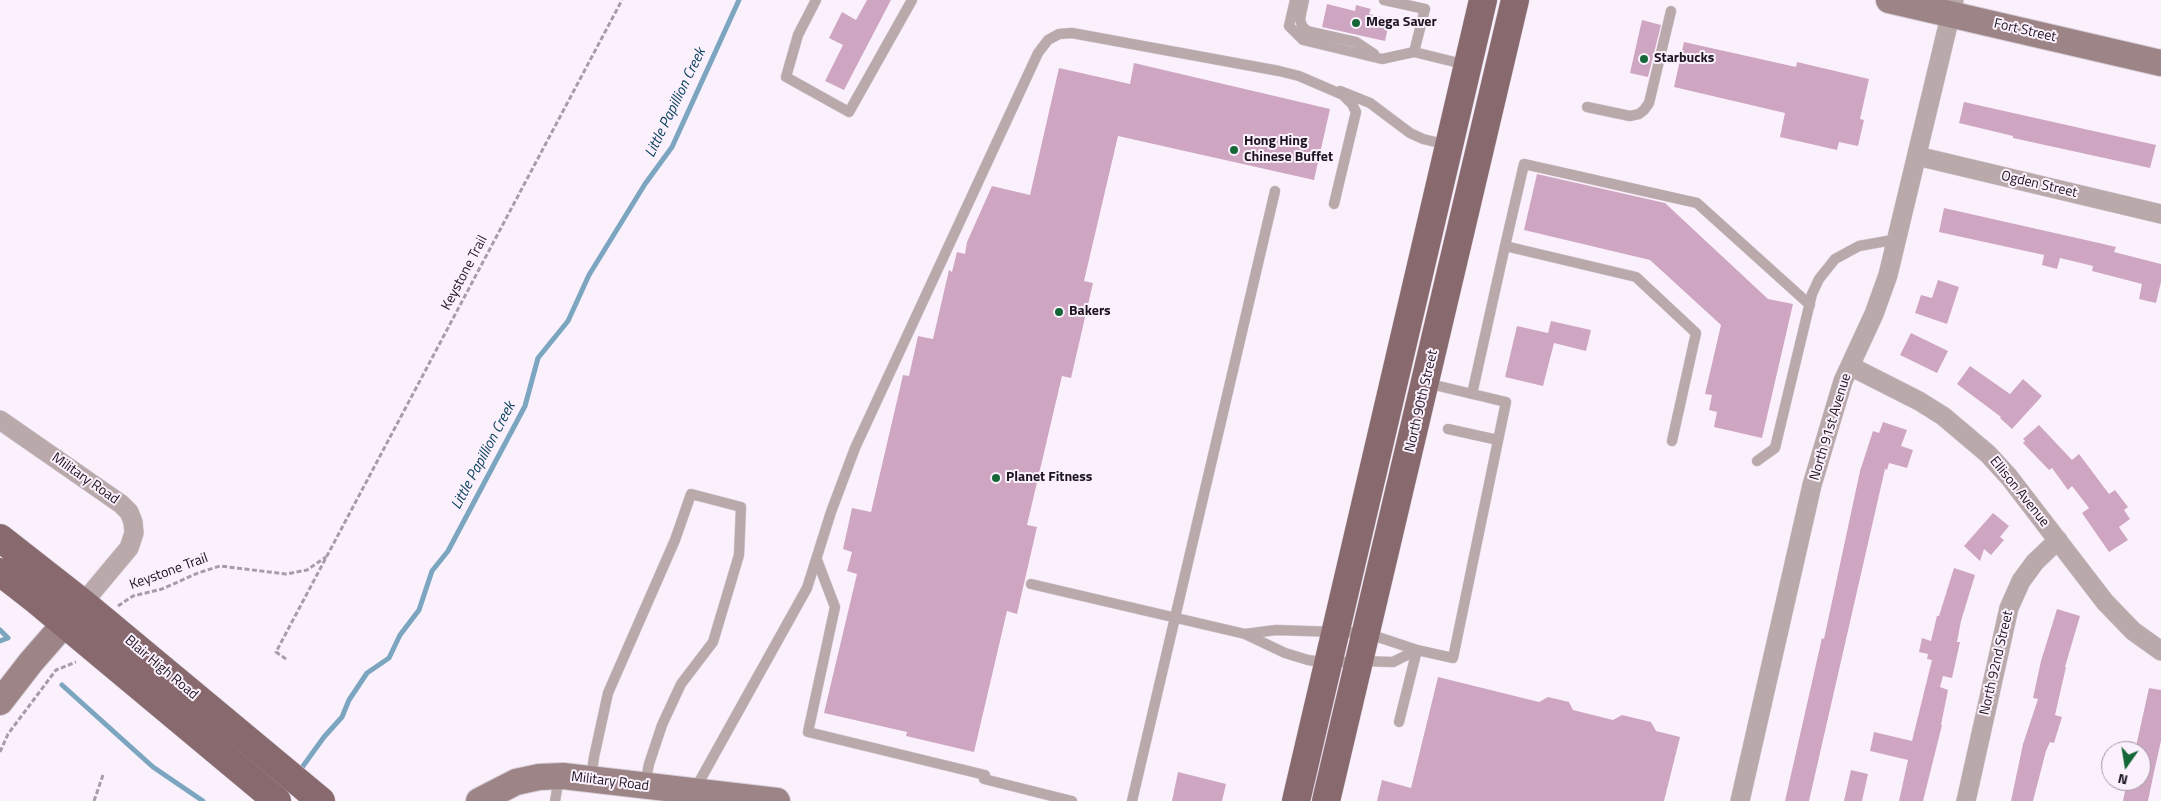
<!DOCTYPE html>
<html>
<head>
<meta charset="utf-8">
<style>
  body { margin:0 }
  #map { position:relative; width:2161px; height:801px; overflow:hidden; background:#fbf1fd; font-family:"Titillium Web",sans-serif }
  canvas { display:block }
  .north { position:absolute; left:2101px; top:741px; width:50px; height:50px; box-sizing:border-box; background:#fbf1fd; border:1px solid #a299a4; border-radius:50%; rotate:193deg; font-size:14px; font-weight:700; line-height:20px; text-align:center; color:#1c141e }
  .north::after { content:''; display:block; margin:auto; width:18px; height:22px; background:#156737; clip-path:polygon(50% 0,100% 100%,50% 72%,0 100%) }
</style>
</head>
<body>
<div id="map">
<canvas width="2161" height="801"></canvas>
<div class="north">N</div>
</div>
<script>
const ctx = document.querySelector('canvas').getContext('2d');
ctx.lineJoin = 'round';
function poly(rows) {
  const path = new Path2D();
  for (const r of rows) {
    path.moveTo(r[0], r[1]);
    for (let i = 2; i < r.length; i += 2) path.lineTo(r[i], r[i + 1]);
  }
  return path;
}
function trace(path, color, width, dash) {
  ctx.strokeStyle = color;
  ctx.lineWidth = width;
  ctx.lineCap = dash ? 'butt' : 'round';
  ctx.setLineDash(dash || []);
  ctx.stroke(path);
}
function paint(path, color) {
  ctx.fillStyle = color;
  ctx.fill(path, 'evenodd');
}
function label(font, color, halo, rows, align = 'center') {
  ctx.font = font + ' "Titillium Web",sans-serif';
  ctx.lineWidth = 4;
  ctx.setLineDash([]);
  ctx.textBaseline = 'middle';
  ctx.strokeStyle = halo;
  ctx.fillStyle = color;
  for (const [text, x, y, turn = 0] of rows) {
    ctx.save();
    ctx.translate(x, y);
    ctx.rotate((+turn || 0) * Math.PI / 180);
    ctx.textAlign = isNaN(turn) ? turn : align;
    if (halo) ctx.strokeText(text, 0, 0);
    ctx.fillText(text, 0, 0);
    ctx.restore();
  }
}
trace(poly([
  [0,630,8,638,0,641],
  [62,685,153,767,203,801],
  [298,773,324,737,342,717,349,700,367,673,389,658,400,635,419,610,432,571,448,551,525,406,538,358,568,321,589,275,645,184,672,147,739,0]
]), '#7ca5c0', 5);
paint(poly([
  [867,0,891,0,844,90,825,81,843,45,829,38,842,12,856,20],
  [1327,4,1355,11,1356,5,1371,9,1369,14,1390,19,1385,41,1322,27],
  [1642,20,1661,25,1648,77,1630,73],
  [1684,42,1796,67,1797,62,1869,79,1860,119,1864,120,1858,146,1839,142,1837,150,1780,137,1785,113,1674,87],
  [1134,63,1330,109,1314,180,1118,136,1084,281,1093,283,1071,378,1062,376,1027,525,1037,527,1017,614,1007,611,974,752,906,736,907,732,824,713,857,574,847,571,852,552,843,549,852,508,871,512,903,375,909,376,918,336,933,339,949,270,952,272,957,252,965,254,967,242,992,186,1030,195,1059,68,1130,84],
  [1964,102,2156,145,2150,168,2013,138,2013,136,1959,123],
  [1537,174,1665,203,1768,299,1793,304,1762,438,1714,427,1717,412,1709,410,1712,395,1705,394,1721,325,1650,260,1524,230],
  [1944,208,2099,243,2116,247,2114,252,2161,264,2161,282,2156,303,2139,299,2142,284,2092,271,2093,266,2060,258,2057,269,2042,265,2044,255,1939,232],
  [1938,280,1959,287,1947,324,1915,313,1921,295,1932,298],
  [1551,321,1591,330,1586,351,1554,343,1543,386,1505,377,1517,326,1548,333],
  [1911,333,1948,351,1937,373,1900,355],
  [1970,366,2010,394,2023,379,2042,396,2012,429,2000,418,2001,417,1957,384],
  [1883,422,1907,430,1901,446,1913,450,1907,468,1889,463,1887,470,1885,469,1809,801,1785,801,1822,638,1824,639,1860,471,1873,431,1879,433],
  [2039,425,2072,460,2079,454,2109,494,2115,490,2128,507,2124,510,2130,519,2119,527,2128,540,2109,552,2082,513,2089,508,2072,486,2068,490,2052,468,2049,470,2023,443,2025,441,2023,439],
  [1993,513,2009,526,2000,537,2004,540,1991,555,1984,549,1980,561,1964,546],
  [1954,568,1975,575,1961,621,1957,642,1960,642,1952,678,1943,676,1940,687,1948,690,1941,725,1942,725,1923,801,1899,801,1908,760,1870,751,1874,732,1912,741,1932,660,1927,659,1928,654,1919,652,1922,638,1931,641,1937,616,1939,616],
  [2057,609,2080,616,2065,667,2066,667,2055,715,2062,717,2054,743,2050,742,2046,751,2033,801,2011,801,2023,744,2038,699,2033,698,2041,661],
  [1438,677,1539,702,1548,697,1569,702,1573,710,1613,720,1622,715,1651,722,1656,731,1680,737,1664,801,1377,801,1382,780,1411,788],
  [2149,688,2161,690,2161,741,2154,772,2148,801,2123,801,2127,781,2141,781,2141,751,2135,751],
  [1851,770,1868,774,1862,801,1844,801],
  [1178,772,1226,784,1222,801,1172,801]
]), '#cfa6c1');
const service = poly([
  [816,0,798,35,786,77,849,112,912,0],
  [1295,0,1289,26,1303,40,1382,59,1414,52,1467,65],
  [1304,0,1300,19,1302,26,1307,31,1356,42,1374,54],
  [1384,0,1425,9,1414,52],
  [1340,91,1370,103,1410,133,1423,139,1448,145],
  [1587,107,1630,116,1639,114,1644,110,1649,103,1671,11],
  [1505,246,1524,164,1697,203,1810,305],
  [1472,394,1505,246,1636,277,1696,333,1672,441],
  [1448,429,1498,440],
  [1757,461,1775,448,1812,294,1819,279,1835,259,1859,246,1898,239],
  [817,560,835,607,808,732,985,775],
  [1031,584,1245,634],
  [1417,650,1393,662,1360,661,1328,663,1308,660,1285,653,1245,634,1276,630,1366,633,1417,650,1453,658,1506,402,1426,383],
  [1399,722,1417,650],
  [591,779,594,757,608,693,675,540,691,494,741,507,739,555,713,642,681,684,662,725,649,764,645,784],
  [984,779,1072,801],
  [694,791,807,588,831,512,855,448,1038,53,1048,40,1059,34,1072,33,1279,71,1299,76,1343,95,1352,104,1356,112,1334,204],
  [555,801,559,778],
  [1132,801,1275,191]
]);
const minor = poly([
  [1917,156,2161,214],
  [1850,366,1919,401,1943,416,1988,454,2009,477,2105,602,2133,631,2161,651],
  [0,420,121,504,129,512,133,522,134,533,129,548,83,603],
  [1740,801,1812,485,1843,381,1874,314,1888,275,1954,0],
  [1966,801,2009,608,2021,581,2035,562,2058,540]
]);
const secondary = poly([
  [1889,0,2161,63],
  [0,702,31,662,79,607],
  [479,801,516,782,539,777,563,776,777,801]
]);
const primary = poly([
  [0,538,83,603,321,801],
  [0,572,36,600,277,801],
  [1296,801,1483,0],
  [1326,801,1515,0]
]);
trace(service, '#d7ced9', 11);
trace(minor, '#d7ced9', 20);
trace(secondary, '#d7ced9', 28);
trace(primary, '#d7ced9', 29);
trace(poly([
  [118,606,133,596,162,589,198,573,220,566,286,574,307,570,326,557],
  [286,659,276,652,622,0],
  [0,752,8,734,56,670,76,662],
  [94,801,103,775]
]), '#a69da8', 3, [5, 2.5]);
trace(service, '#baa9aa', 10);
trace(minor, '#baa9aa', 19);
trace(secondary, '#9d8486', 26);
trace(primary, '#88696d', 28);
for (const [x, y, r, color] of [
  [1356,23,5,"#156737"],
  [1644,59,5,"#156737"],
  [1234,150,5,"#156737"],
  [1059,312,5,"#156737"],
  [996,478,5,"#156737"]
]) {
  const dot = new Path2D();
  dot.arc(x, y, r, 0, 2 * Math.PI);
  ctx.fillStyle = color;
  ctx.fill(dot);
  trace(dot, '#fbf1fd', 2);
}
label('bold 14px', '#1c141e', '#fbf1fd', [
  ["Mega Saver",1366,23],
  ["Starbucks",1654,59],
  ["Hong Hing",1244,142],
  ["Chinese Buffet",1244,158],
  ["Bakers",1069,312],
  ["Planet Fitness",1006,478]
], 'left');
label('14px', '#1c141e', '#fbf1fd', [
  ["Fort Street",2025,31,13],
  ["Ogden Street",2039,185,13],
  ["Keystone Trail",465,273,-62],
  ["North 90th Street",1422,401,-77],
  ["North 91st Avenue",1831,427,-73],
  ["Military Road",85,479,35],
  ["Ellison Avenue",2019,492,51],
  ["Keystone Trail",169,572,-20],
  ["North 92nd Street",1997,663,-77],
  ["Blair High Road",161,668,40],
  ["Military Road",610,782,7]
]);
label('italic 15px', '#0d435f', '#fbf1fd', [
  ["Little Papillion Creek",676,103,-64],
  ["Little Papillion Creek",484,456,-62]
]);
</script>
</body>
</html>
